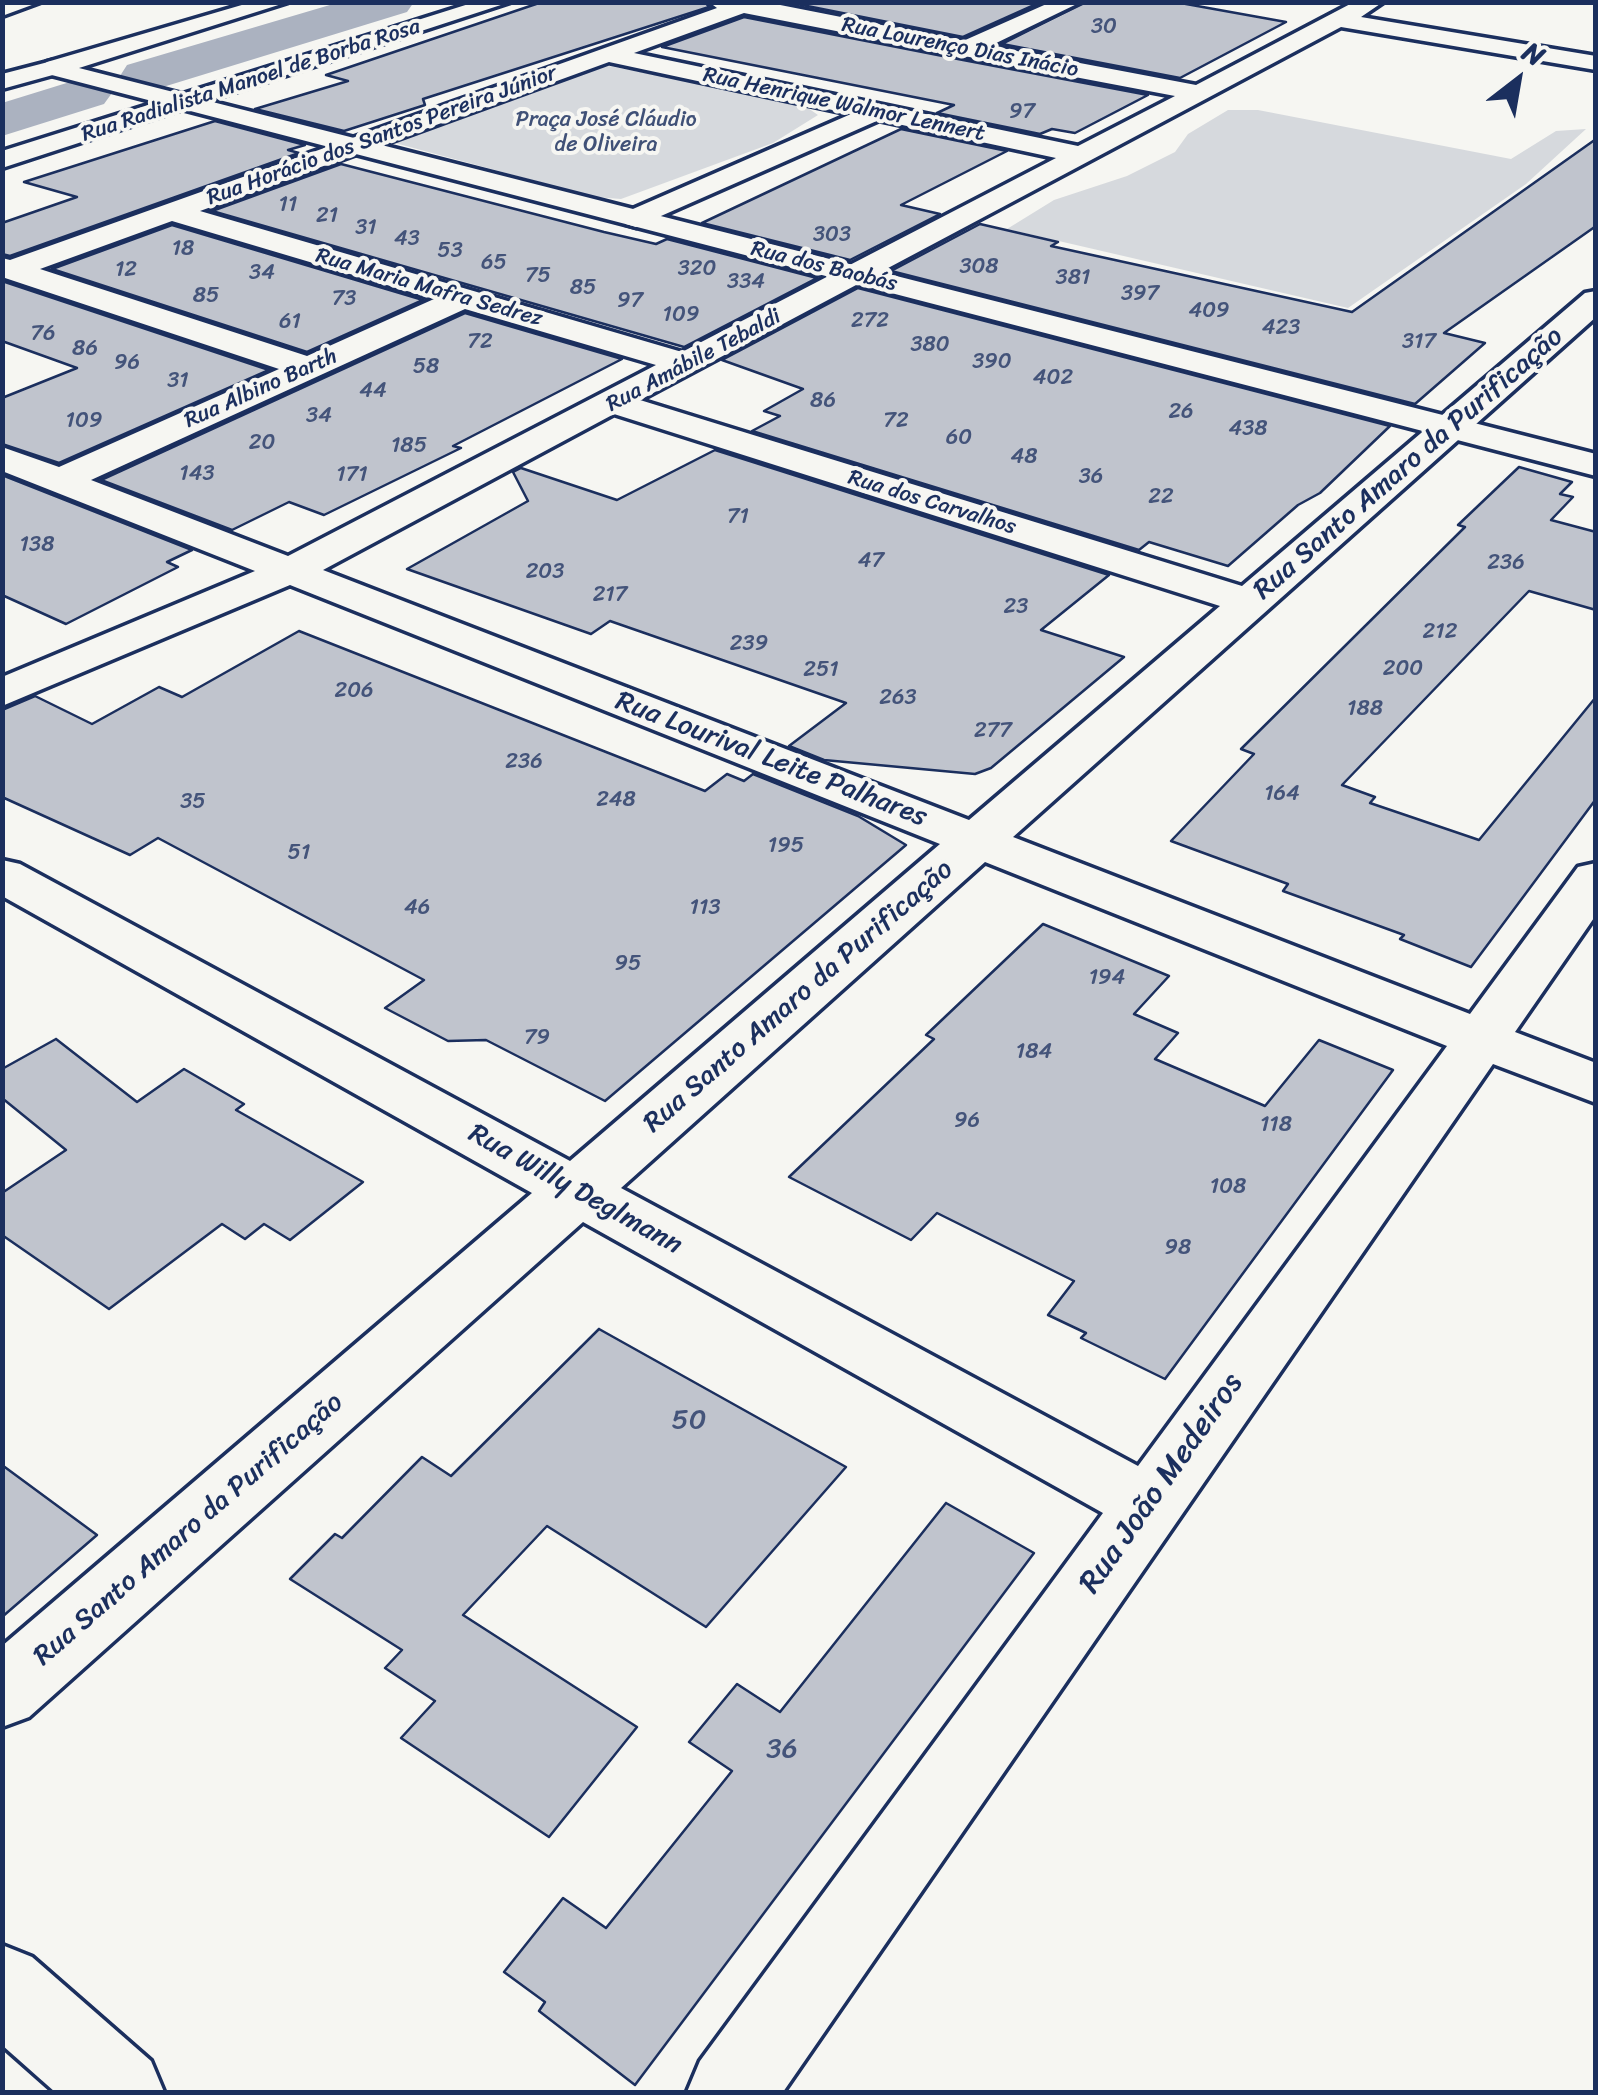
<!DOCTYPE html>
<html>
<head>
<meta charset="utf-8">
<style>
  body { margin:0 }
  #map { position:relative; width:1598px; height:2095px; overflow:hidden; background:#f6f6f2; font-family:Sriracha,sans-serif }
  canvas { display:block }
  .frame { position:absolute; inset:0; border:5px solid #1b2f5e; pointer-events:none }
  .north { position:absolute; left:1468px; top:30px; width:100px; height:100px; -webkit-text-stroke:8px #f6f6f2; paint-order:stroke; rotate:31deg; font-size:28px; font-weight:700; line-height:40px; text-align:center; color:#1b2f5e }
  .north::after { content:''; display:block; margin:auto; width:35px; height:45px; background:#1b2f5e; clip-path:polygon(50% 0,100% 100%,50% 72%,0 100%) }
</style>
</head>
<body>
<div id="map">
<canvas width="1598" height="2095"></canvas>
<div class="frame"></div>
<div class="north">N</div>
</div>
<script>
const ctx = document.querySelector('canvas').getContext('2d');
ctx.lineJoin = 'round';
function paint(path, color) {
  ctx.fillStyle = color;
  ctx.fill(path, 'evenodd');
}
function poly(rows) {
  const path = new Path2D();
  for (const r of rows) {
    path.moveTo(r[0], r[1]);
    for (let i = 2; i < r.length; i += 2) path.lineTo(r[i], r[i + 1]);
  }
  return path;
}
function trace(path, color, width, dash) {
  ctx.strokeStyle = color;
  ctx.lineWidth = width;
  ctx.lineCap = dash ? 'butt' : 'round';
  ctx.setLineDash(dash || []);
  ctx.stroke(path);
}
function label(font, color, halo, rows, align = 'center') {
  ctx.font = font + ' Sriracha,sans-serif';
  ctx.lineWidth = 8;
  ctx.setLineDash([]);
  ctx.textBaseline = 'middle';
  ctx.strokeStyle = halo;
  ctx.fillStyle = color;
  for (const [text, x, y, turn = 0] of rows) {
    ctx.save();
    ctx.translate(x, y);
    ctx.rotate((+turn || 0) * Math.PI / 180);
    ctx.textAlign = isNaN(turn) ? turn : align;
    if (halo) ctx.strokeText(text, 0, 0);
    ctx.fillText(text, 0, 0);
    ctx.restore();
  }
}
paint(poly([
  [609,66,802,104,818,115,773,143,621,199,595,197,395,143,590,69],
  [1228,110,1258,110,1511,159,1556,131,1586,129,1526,184,1348,308,1007,229,1054,200,1127,176,1175,152,1188,134]
]), '#d6d9dd');
paint(poly([
  [340,2,414,2,407,12,163,87,145,91,127,87,120,76,127,65,340,2],
  [86,77,104,82,112,93,104,104,2,136,2,103,86,77]
]), '#abb2c0');
const building = poly([
  [542,2,705,2,709,7,423,99,425,105,344,131,255,109,348,81,326,75,542,2],
  [787,2,1041,2,963,37,787,2],
  [1085,2,1175,2,1286,22,1180,78,1002,44,1085,2],
  [744,17,963,60,1148,95,1075,133,1052,129,1040,134,937,113,954,105,662,47,744,17],
  [215,121,305,145,288,150,299,153,10,256,2,254,2,223,77,197,24,182,215,121],
  [901,129,1007,151,901,205,940,214,850,260,702,223,901,129],
  [1596,139,1596,226,1444,333,1485,343,1415,404,891,271,980,224,1058,242,1051,246,1352,312,1596,139],
  [341,164,604,232,656,244,667,239,817,278,684,347,212,211,341,164],
  [172,225,423,300,307,352,52,269,172,225],
  [2,281,269,370,59,463,2,444,2,398,77,368,2,341,2,281],
  [858,288,1390,426,1320,493,1298,505,1228,566,1149,542,1139,550,752,431,780,416,764,411,803,389,722,360,858,288],
  [465,313,622,359,453,446,461,448,324,515,289,502,232,530,101,480,465,313],
  [715,450,1109,575,1041,630,1124,657,991,768,975,774,824,760,789,746,846,703,610,621,591,634,407,569,528,501,513,472,521,468,617,500,715,450],
  [1519,467,1572,482,1560,494,1573,497,1551,520,1596,532,1596,610,1529,591,1342,785,1375,797,1370,803,1479,840,1596,697,1596,799,1471,967,1400,939,1404,935,1283,891,1288,884,1171,841,1254,754,1241,749,1465,527,1458,525,1519,467],
  [2,475,192,550,167,562,178,567,66,624,2,595,2,475],
  [299,631,705,791,727,774,744,781,753,774,858,816,906,845,605,1101,486,1040,448,1041,385,1008,424,980,158,838,130,855,2,797,2,710,35,696,92,724,159,687,182,697,299,631],
  [1043,924,1169,976,1134,1014,1178,1033,1155,1059,1265,1106,1319,1040,1393,1070,1165,1379,1081,1338,1086,1333,1048,1315,1074,1281,937,1213,911,1240,789,1177,934,1039,926,1035,1043,924],
  [56,1039,137,1102,184,1069,244,1104,236,1110,363,1182,290,1240,264,1224,245,1239,222,1224,109,1309,2,1235,2,1193,66,1150,2,1098,2,1069,56,1039],
  [599,1329,846,1467,706,1627,547,1526,463,1615,637,1727,549,1837,401,1738,435,1701,385,1668,402,1650,290,1579,335,1534,342,1538,422,1457,451,1476,599,1329],
  [2,1465,97,1535,2,1617,2,1465],
  [946,1503,1034,1553,635,2085,539,2011,545,2002,504,1972,563,1898,606,1928,732,1771,689,1742,737,1684,780,1712,946,1503]
]);
paint(building, '#c0c4cd');
trace(building, '#1b2f5e', 2.5);
const minor = poly([
  [2,2,40,2,2,16,2,2],
  [475,2,510,2,2,168,2,151,475,2],
  [709,2,765,2,963,41,1051,2,1081,2,990,46,1196,85,1354,2,1383,2,1361,17,1596,56,1596,70,1341,27,640,400,1242,586,1585,293,1596,291,1596,317,1013,837,1470,1014,1578,867,1596,863,1596,915,1515,1032,1596,1063,1596,1103,1493,1064,783,2092,687,2092,700,2061,1103,1513,583,1222,29,1717,2,1727,2,1646,532,1193,2,896,2,860,20,864,570,1161,940,844,290,585,2,706,2,677,255,571,2,471,2,447,59,467,279,369,2,277,2,258,10,260,717,8,709,2],
  [744,13,964,56,1175,96,1078,146,634,53,744,13],
  [609,62,851,114,626,212,622,218,626,224,636,227,879,120,1056,158,682,352,200,211,609,62],
  [172,221,434,299,307,356,40,269,172,221],
  [465,309,656,365,288,556,91,480,465,309],
  [614,414,1220,606,969,820,323,570,614,414],
  [985,862,1447,1046,1138,1466,621,1188,985,862],
  [52,61,64,68,60,73,2,89,2,74,52,61]
]);
const tertiary = poly([
  [252,2,288,2,79,68,1596,454,1596,476,44,73,40,68,47,62,252,2]
]);
const secondary = poly([
  [2,1945,32,1957,151,2061,164,2092,55,2092,2,2045,2,1945]
]);
trace(minor, '#1b2f5e', 7);
trace(tertiary, '#1b2f5e', 7);
trace(secondary, '#1b2f5e', 7);
paint(minor, '#f6f6f2');
paint(tertiary, '#f6f6f2');
paint(secondary, '#f6f6f2');
label('22px', '#44547a', null, [
  ["30",1104,27],
  ["97",1022,112],
  ["11",288,205],
  ["21",327,216],
  ["31",366,228],
  ["303",832,235],
  ["43",407,239],
  ["18",183,249],
  ["53",450,251],
  ["65",494,263],
  ["308",979,267],
  ["320",697,269],
  ["12",126,270],
  ["34",262,273],
  ["75",538,276],
  ["381",1073,278],
  ["334",746,282],
  ["85",583,288],
  ["397",1140,294],
  ["85",206,296],
  ["73",344,299],
  ["97",630,301],
  ["409",1209,311],
  ["109",681,315],
  ["272",870,321],
  ["61",290,322],
  ["423",1281,328],
  ["76",43,334],
  ["72",480,342],
  ["317",1419,342],
  ["380",930,345],
  ["86",85,349],
  ["390",992,362],
  ["96",127,363],
  ["58",426,367],
  ["402",1053,378],
  ["31",178,381],
  ["44",373,391],
  ["86",823,401],
  ["26",1181,412],
  ["34",319,416],
  ["109",84,421],
  ["72",896,421],
  ["438",1248,429],
  ["60",959,438],
  ["20",262,443],
  ["185",409,446],
  ["48",1024,457],
  ["143",197,474],
  ["171",352,475],
  ["36",1091,477],
  ["22",1161,497],
  ["71",738,517],
  ["138",37,545],
  ["47",871,561],
  ["236",1506,563],
  ["203",545,572],
  ["217",610,595],
  ["23",1016,607],
  ["212",1440,632],
  ["239",749,644],
  ["200",1403,669],
  ["251",821,670],
  ["206",354,691],
  ["263",898,698],
  ["188",1365,709],
  ["277",993,731],
  ["236",524,762],
  ["164",1282,794],
  ["248",616,800],
  ["35",193,802],
  ["195",786,846],
  ["51",299,853],
  ["46",417,908],
  ["113",705,908],
  ["95",628,964],
  ["194",1107,978],
  ["79",537,1038],
  ["184",1034,1052],
  ["96",967,1121],
  ["118",1276,1125],
  ["108",1228,1187],
  ["98",1178,1248]
]);
label('22px', '#1b2f5e', '#f6f6f2', [
  ["Rua Lourenço Dias Inácio",960,48,11],
  ["Rua Radialista Manoel de Borba Rosa",251,81,-18],
  ["Rua Henrique Walmor Lennert",844,105,12],
  ["Rua Horácio dos Santos Pereira Júnior",382,136,-20],
  ["Rua dos Baobás",824,267,14],
  ["Rua Maria Mafra Sedrez",429,288,16],
  ["Rua Amábile Tebaldi",694,361,-28],
  ["Rua Albino Barth",261,389,-24],
  ["Rua dos Carvalhos",932,503,17]
]);
label('22px', '#405177', '#f6f6f2', [
  ["Praça José Cláudio",606,120],
  ["de Oliveira",606,145]
]);
label('28px', '#1b2f5e', '#f6f6f2', [
  ["Rua Santo Amaro da Purificação",1409,464,-41],
  ["Rua Lourival Leite Palhares",771,760,21],
  ["Rua Santo Amaro da Purificação",799,997,-41],
  ["Rua Willy Deglmann",575,1190,29],
  ["Rua Santo Amaro da Purificação",189,1530,-41]
]);
label('28px', '#44547a', null, [
  ["50",689,1421],
  ["36",782,1750]
]);
label('32px', '#1b2f5e', '#f6f6f2', [
  ["Rua João Medeiros",1162,1484,-55]
]);
</script>
</body>
</html>
